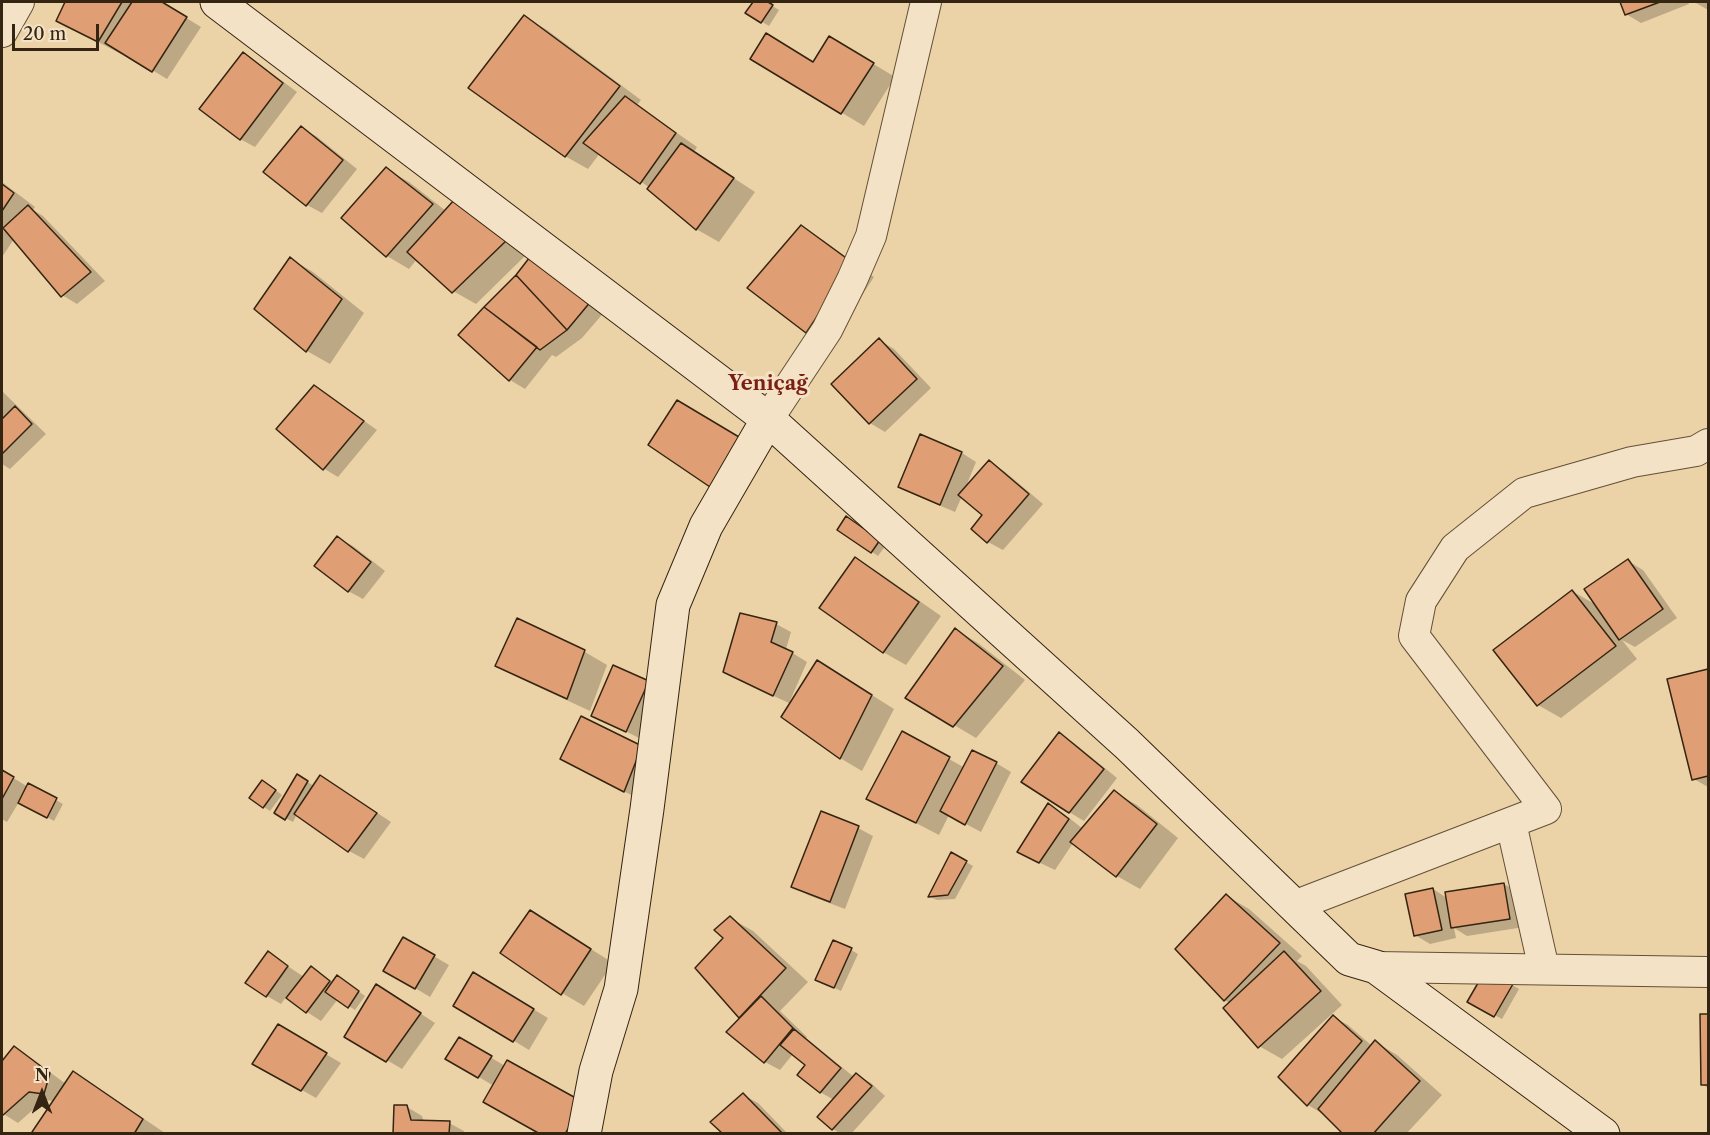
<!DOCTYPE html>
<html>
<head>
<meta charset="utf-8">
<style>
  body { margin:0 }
  #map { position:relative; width:1710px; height:1135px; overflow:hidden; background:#ecd2a7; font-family:"Libre Caslon Text",serif }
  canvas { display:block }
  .frame { position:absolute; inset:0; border:3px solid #342512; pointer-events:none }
  .north { position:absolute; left:12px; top:1063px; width:60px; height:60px; -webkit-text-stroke:4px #f3e2c6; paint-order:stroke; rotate:0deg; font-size:16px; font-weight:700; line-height:24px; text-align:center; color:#342512 }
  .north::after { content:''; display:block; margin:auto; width:21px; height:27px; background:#342512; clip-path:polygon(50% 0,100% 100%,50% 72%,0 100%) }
  .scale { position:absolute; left:12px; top:24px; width:87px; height:27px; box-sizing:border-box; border:3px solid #342512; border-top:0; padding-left:8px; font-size:18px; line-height:21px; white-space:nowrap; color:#342512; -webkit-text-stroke:4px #f3e2c6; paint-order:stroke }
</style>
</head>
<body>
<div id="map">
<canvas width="1710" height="1135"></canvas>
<div class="frame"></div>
<div class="north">N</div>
<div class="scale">20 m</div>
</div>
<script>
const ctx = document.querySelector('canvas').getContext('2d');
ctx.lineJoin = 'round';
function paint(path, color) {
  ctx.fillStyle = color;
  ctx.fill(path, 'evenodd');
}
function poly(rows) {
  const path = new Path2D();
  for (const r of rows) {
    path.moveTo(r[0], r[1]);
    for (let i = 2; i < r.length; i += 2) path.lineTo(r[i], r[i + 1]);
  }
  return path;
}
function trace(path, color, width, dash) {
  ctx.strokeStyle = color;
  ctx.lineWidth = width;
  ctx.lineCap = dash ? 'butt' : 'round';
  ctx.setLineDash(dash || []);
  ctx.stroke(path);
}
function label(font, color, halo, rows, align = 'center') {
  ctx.font = font + ' "Libre Caslon Text",serif';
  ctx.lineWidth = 6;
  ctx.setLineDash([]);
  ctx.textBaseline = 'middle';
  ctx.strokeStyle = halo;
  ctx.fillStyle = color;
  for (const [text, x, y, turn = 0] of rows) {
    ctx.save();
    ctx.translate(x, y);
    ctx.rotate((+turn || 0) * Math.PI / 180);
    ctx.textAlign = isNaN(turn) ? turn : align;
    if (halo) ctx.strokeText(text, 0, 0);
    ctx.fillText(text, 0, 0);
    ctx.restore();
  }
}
paint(poly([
  [66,2,160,2,201,27,167,79,122,52,121,54,58,21],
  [754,2,766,2,779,10,769,26,747,13],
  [1621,2,1688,2,1689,4,1641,23,1626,14],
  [1696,2,1708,2,1708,10,1696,3],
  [525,17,547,30,641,100,637,105,697,147,694,152,755,192,719,242,696,229,650,188,600,153,588,169,565,156],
  [852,51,895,77,864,126,752,59,814,64],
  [244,54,258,63,297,92,255,147,240,139],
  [301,128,316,136,357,169,322,213,307,205,266,172],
  [386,169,409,182,446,211,455,201,528,253,476,304,453,291,417,259,409,269,387,256],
  [2,182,35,207,33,210,43,216,105,281,77,304,62,295,14,239,2,257],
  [801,227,823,240,874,277,829,345,807,332,749,288],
  [291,259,313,272,364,313,330,364,307,351,256,308],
  [517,276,606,310,582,338,556,357,552,355,525,389,510,380,460,335],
  [879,340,894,349,931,388,885,432,870,423,833,384],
  [314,387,329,396,377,430,338,477,323,468],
  [2,391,46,434,10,469,2,464],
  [921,436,962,453,976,462,965,489,989,462,1004,471,1043,504,1003,550,988,542,984,515,962,496,955,512,915,495,900,486],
  [847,518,886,545,878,556,839,529],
  [338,538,353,546,385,571,363,599,348,591],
  [856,559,878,572,941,616,906,665,883,652],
  [1628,561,1643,570,1677,618,1635,647,1622,640,1637,659,1561,718,1538,705,1496,650,1572,591,1598,606],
  [518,620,585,652,607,665,590,711,519,678,497,665],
  [776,624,791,632,786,649,807,662,789,703,739,680],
  [956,630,978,643,1025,680,976,738,954,725],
  [1708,671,1708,787,1694,779,1669,680],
  [840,675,894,709,862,771,840,758],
  [648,682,641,739,593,715],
  [903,733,965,768,996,763,1011,772,981,832,949,815,939,835,868,798],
  [1060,734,1074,743,1117,778,1084,821,1069,812],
  [641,747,639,799,577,767],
  [2,771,28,787,29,785,63,804,54,821,19,802,7,822,2,819],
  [298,776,314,786,335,785,391,822,364,859,349,851,297,814,293,822,276,813],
  [270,786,282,795,270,811,264,807],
  [1114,792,1137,805,1178,838,1140,889,1117,876,1073,843,1055,870,1034,860,1048,805,1063,813,1083,829],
  [858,828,873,836,845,909,808,895,793,886],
  [952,854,973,866,955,899,937,900,930,897],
  [1504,884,1519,893,1524,927,1467,936,1454,928,1456,938,1430,944,1415,935,1433,889,1447,898],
  [1227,896,1249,909,1302,956,1297,961,1306,966,1342,1005,1282,1059,1259,1046,1230,1003,1224,1000],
  [730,918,753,931,808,982,780,1011,807,1037,806,1038,854,1077,857,1075,871,1083,885,1096,851,1134,841,1134,833,1129,834,1100,820,1092,807,1065,793,1054,780,1070,765,1062,728,1032,742,1018,697,968,725,938],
  [553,925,613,963,584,1006,562,993],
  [404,939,449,965,430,997,385,970],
  [851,950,858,954,841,991,824,983],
  [268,953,304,977,311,968,334,983,344,981,365,996,355,1010,338,999,321,1021,307,1012,286,997,281,1004,267,996],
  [474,974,548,1018,529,1050,455,1005],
  [1479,985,1512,985,1519,989,1502,1019,1469,1002],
  [391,994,435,1023,402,1069,346,1036],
  [1702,1015,1708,1015,1708,1088,1702,1084],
  [1333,1017,1348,1025,1372,1046,1375,1042,1397,1055,1442,1095,1406,1134,1346,1134,1323,1114,1308,1105,1280,1077],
  [278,1026,341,1063,316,1098,254,1063],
  [460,1039,505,1066,594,1134,542,1134,494,1086,447,1058],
  [14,1048,29,1057,66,1084,73,1073,95,1086,165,1133,39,1134,54,1101,44,1100,18,1123,2,1113,2,1063],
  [743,1095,758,1103,788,1134,725,1134],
  [407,1107,422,1116,424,1122,449,1123,464,1131,464,1134,395,1134]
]), '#0003');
const building = poly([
  [65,2,122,2,98,42,56,21,65,2],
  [132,2,162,2,187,17,152,72,105,43,132,2],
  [753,2,768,2,773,5,761,23,745,13,753,2],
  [1620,2,1660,2,1625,15,1620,2],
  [524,15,620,86,565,157,468,88,524,15],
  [766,33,813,62,829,36,874,63,841,114,750,59,766,33],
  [243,52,283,83,240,140,199,109,243,52],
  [625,96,676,133,640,184,583,143,625,96],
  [301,126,343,160,306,206,263,172,301,126],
  [681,143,734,178,696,230,647,189,681,143],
  [386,167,433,204,386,257,341,218,386,167],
  [2,184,14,193,2,211,2,184],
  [455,199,507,240,452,293,407,252,455,199],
  [28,205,91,272,61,297,3,228,28,205],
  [801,225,853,263,806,333,747,288,801,225],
  [533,253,592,300,567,330,516,275,533,253],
  [290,257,342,299,306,352,254,309,290,257],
  [516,275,567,330,540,350,484,307,516,275],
  [484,307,537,347,509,381,458,335,484,307],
  [879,338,917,379,869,424,831,384,879,338],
  [314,385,364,421,323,470,276,429,314,385],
  [677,400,739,437,710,487,648,445,677,400],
  [15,406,32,424,2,454,2,419,15,406],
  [920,434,962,452,940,505,898,487,920,434],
  [989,460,1029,494,987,543,971,529,982,515,958,495,989,460],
  [846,516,880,540,871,553,837,530,846,516],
  [337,536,371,562,348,592,314,566,337,536],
  [855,557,919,602,883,653,819,608,855,557],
  [1628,559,1663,609,1619,640,1584,589,1628,559],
  [1572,590,1616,646,1537,706,1493,650,1572,590],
  [740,613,777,622,771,642,793,652,773,696,723,672,740,613],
  [517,618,585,650,567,699,495,666,517,618],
  [955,628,1003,666,953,727,905,698,955,628],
  [817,660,872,695,840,759,781,717,817,660],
  [613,665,649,681,626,732,591,716,613,665],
  [1708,669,1708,776,1692,780,1667,679,1708,669],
  [581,716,642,746,624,792,560,759,581,716],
  [902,731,950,757,916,823,866,799,902,731],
  [1059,732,1104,769,1069,813,1021,782,1059,732],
  [972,750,997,762,965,825,940,811,972,750],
  [2,770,14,777,2,799,2,770],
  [297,774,308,781,285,820,274,813,297,774],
  [320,775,377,813,348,852,294,814,320,775],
  [262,780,276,790,263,808,249,798,262,780],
  [28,783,57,798,47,818,18,803,28,783],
  [1114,790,1157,824,1116,877,1070,842,1114,790],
  [1048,803,1069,819,1039,863,1017,852,1048,803],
  [821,811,859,826,830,902,791,887,821,811],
  [951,852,967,861,948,895,928,897,951,852],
  [1504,883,1510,919,1451,928,1445,892,1504,883],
  [1433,888,1442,930,1414,936,1405,894,1433,888],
  [1226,894,1280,943,1224,1001,1175,949,1226,894],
  [530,910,591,949,561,995,500,953,530,910],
  [730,916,786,968,739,1018,695,968,723,938,714,930,730,916],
  [403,937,435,955,415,989,383,971,403,937],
  [833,940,852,948,834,988,815,980,833,940],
  [268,951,288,966,266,997,245,983,268,951],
  [1284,951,1321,991,1258,1048,1223,1008,1284,951],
  [311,966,330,981,306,1013,286,998,311,966],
  [473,972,534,1009,513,1042,453,1006,473,972],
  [337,975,359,991,348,1008,325,992,337,975],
  [1478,983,1513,984,1494,1017,1467,1002,1478,983],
  [376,984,421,1013,386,1062,344,1037,376,984],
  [761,996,793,1028,764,1063,726,1032,761,996],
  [1700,1014,1708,1014,1708,1085,1701,1085,1700,1014],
  [1333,1015,1362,1041,1307,1106,1278,1077,1333,1015],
  [278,1024,327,1053,301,1091,252,1064,278,1024],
  [794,1029,841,1068,820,1093,797,1075,805,1065,780,1045,794,1029],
  [459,1037,492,1056,478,1078,445,1059,459,1037],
  [1375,1040,1420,1081,1373,1134,1343,1134,1318,1109,1375,1040],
  [14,1046,50,1073,44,1094,29,1092,2,1116,2,1061,14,1046],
  [507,1060,583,1102,565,1134,540,1134,483,1102,507,1060],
  [73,1071,143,1119,134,1134,36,1134,32,1132,73,1071],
  [856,1073,872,1086,832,1130,817,1117,856,1073],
  [743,1093,783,1134,723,1134,710,1122,743,1093],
  [394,1105,407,1105,411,1120,450,1121,449,1134,393,1134,394,1105]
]);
paint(building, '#df9e73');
trace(building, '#342512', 1.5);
const street = poly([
  [2,32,19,2],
  [768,419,827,330,852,280,871,236,926,2],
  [1511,823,1544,969],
  [1294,906,1546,809,1414,636,1421,601,1455,548,1524,493,1632,462,1696,451,1708,444],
  [1376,967,1708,972]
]);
const secondary = poly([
  [217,2,768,419,1127,744,1349,959,1376,967,1603,1134],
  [584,1134,596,1071,621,989,647,809,673,605,706,526,768,419]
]);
trace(street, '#625037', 32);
trace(secondary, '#342512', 35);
trace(street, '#f3e2c6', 30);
trace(secondary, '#f3e2c6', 33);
label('bold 20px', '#7a1f14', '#f3e2c6', [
  ["Yeniçağ",768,384]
]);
</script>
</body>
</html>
